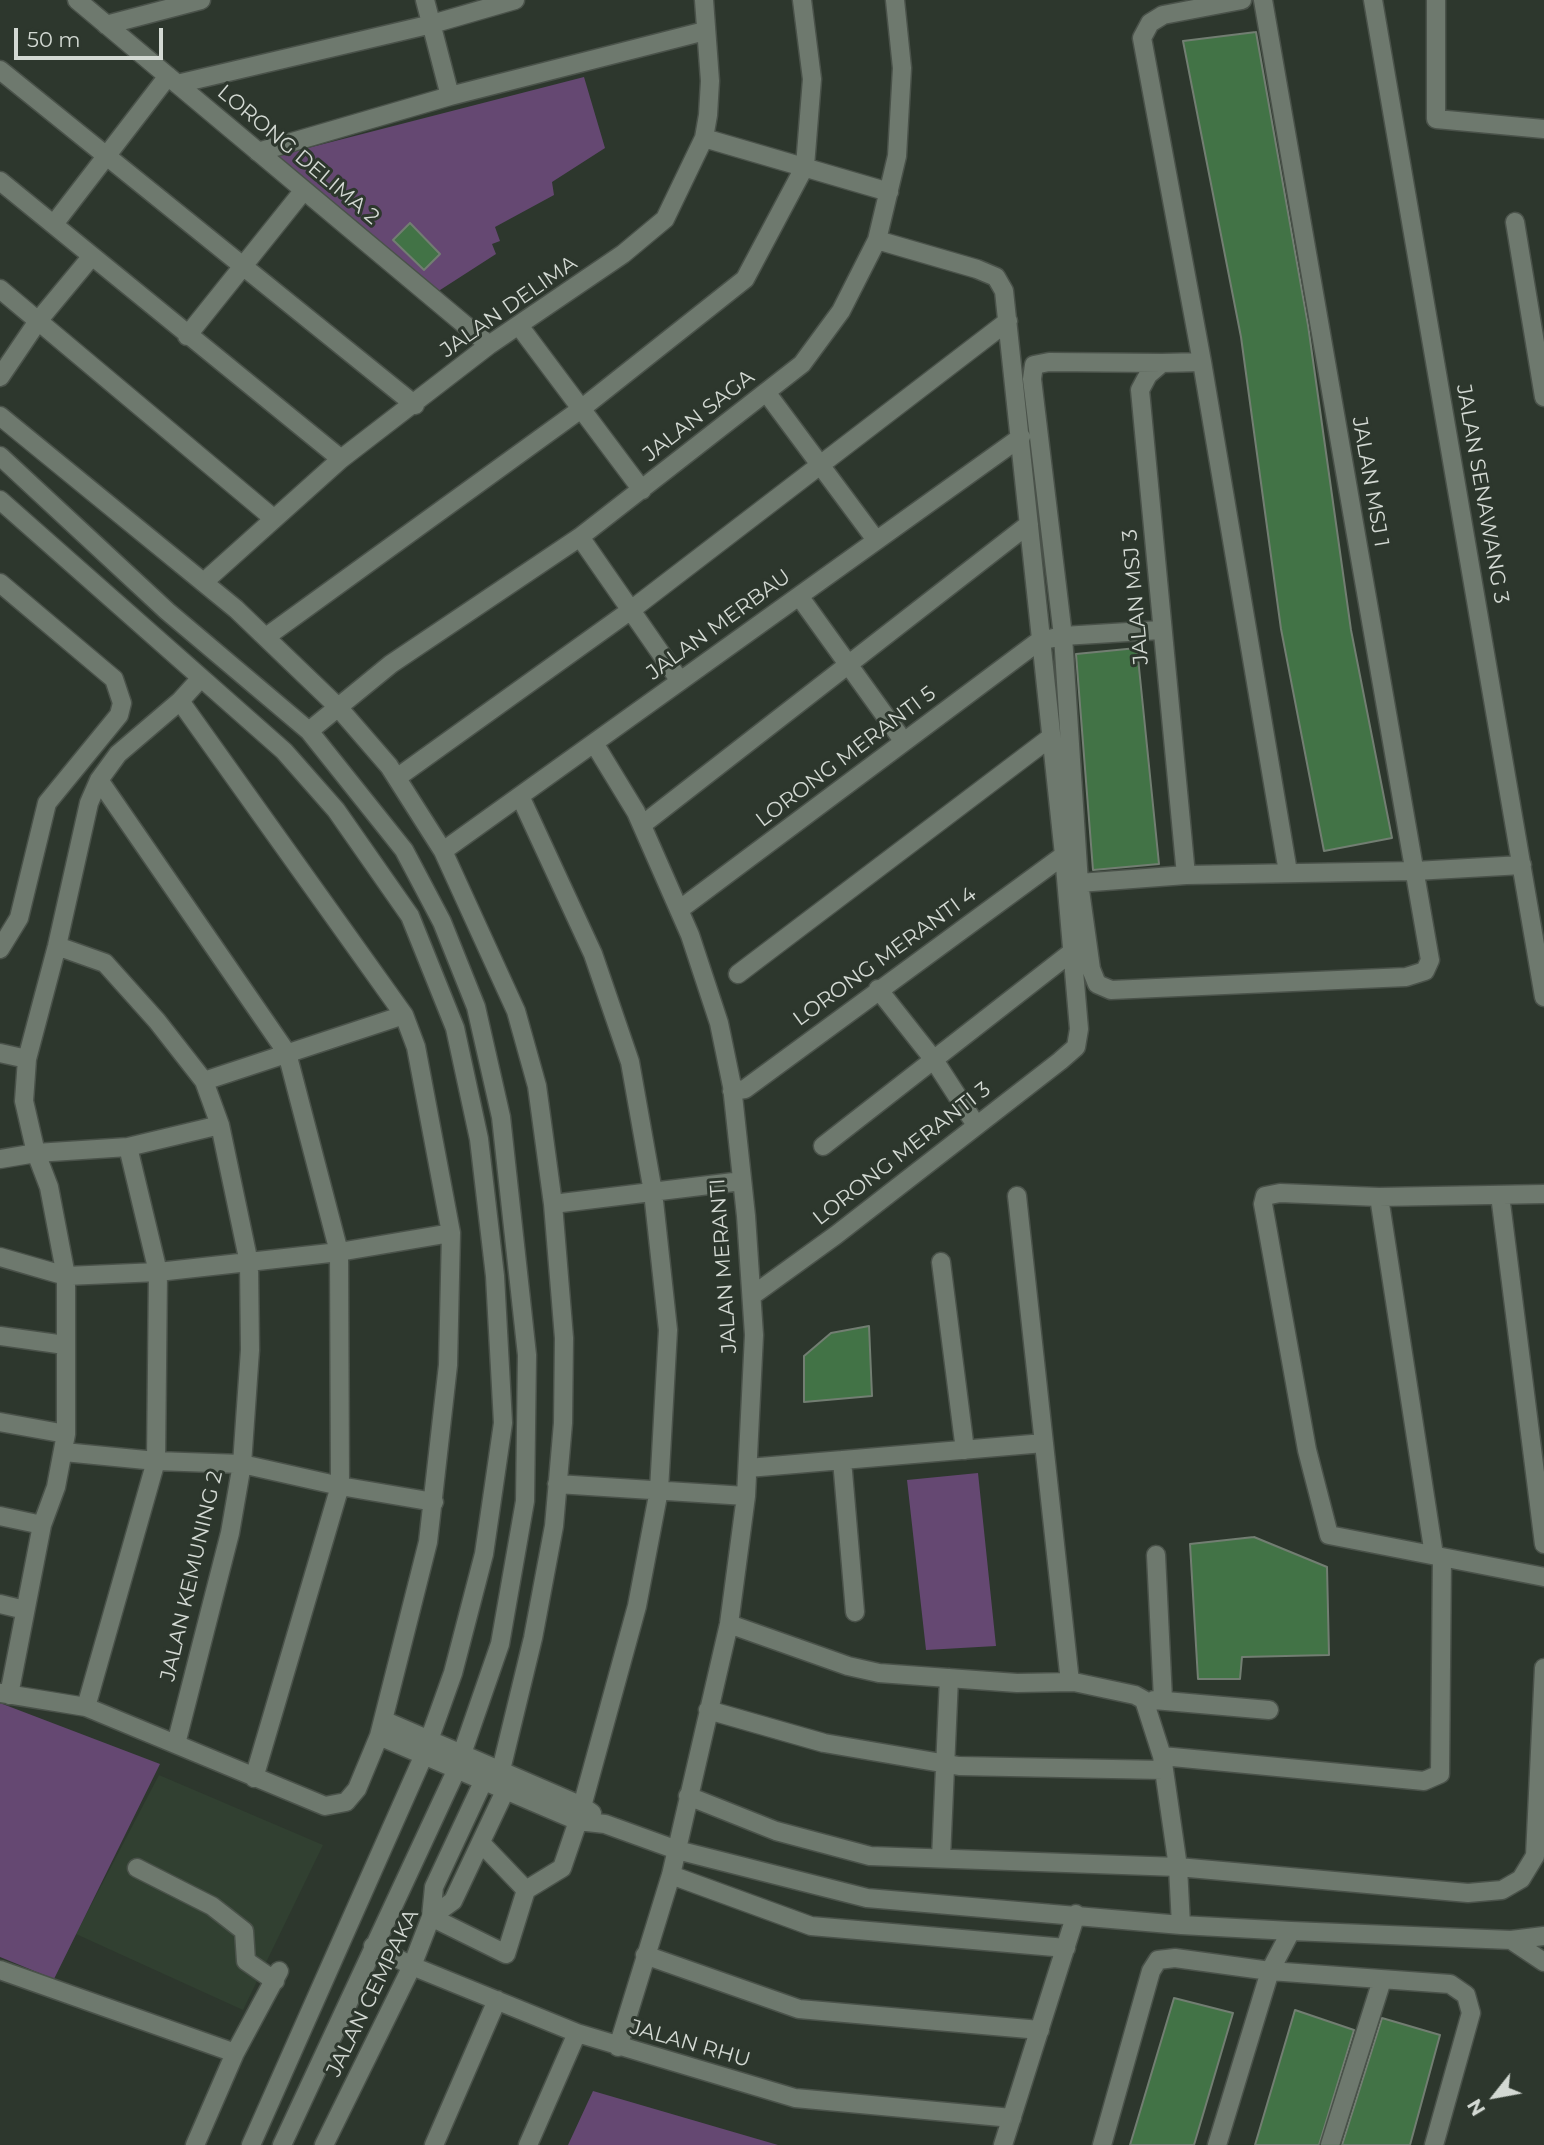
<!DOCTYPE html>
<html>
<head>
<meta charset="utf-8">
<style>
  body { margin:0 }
  #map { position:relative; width:1544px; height:2145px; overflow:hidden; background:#2d372d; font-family:Montserrat,sans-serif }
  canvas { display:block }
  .north { position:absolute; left:1460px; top:2061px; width:70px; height:70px; -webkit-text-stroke:5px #2d372d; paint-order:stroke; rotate:239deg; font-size:19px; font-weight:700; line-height:28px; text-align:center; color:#d3d9d3 }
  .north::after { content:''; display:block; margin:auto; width:24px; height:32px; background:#d3d9d3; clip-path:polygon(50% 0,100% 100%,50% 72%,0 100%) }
  .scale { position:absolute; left:14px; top:28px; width:149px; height:32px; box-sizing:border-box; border:4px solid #d3d9d3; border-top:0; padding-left:9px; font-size:21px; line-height:24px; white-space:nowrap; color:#d3d9d3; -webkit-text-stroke:5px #2d372d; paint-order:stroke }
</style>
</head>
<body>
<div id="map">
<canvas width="1544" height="2145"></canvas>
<div class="north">N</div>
<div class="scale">50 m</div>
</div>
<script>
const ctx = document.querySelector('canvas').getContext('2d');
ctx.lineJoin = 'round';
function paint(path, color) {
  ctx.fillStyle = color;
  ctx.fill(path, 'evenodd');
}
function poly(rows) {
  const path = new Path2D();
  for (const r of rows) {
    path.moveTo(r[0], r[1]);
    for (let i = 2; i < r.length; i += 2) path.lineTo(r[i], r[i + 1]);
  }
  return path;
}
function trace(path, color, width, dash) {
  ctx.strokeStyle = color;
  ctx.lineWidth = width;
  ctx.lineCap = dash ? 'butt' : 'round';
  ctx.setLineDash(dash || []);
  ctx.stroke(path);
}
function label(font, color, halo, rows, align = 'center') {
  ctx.font = font + ' Montserrat,sans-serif';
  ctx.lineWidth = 6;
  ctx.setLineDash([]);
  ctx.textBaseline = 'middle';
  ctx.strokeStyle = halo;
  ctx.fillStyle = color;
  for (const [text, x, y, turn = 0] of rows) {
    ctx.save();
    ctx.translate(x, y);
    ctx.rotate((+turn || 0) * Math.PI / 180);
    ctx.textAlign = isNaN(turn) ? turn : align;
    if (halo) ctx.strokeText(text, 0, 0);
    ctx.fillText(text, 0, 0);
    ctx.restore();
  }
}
paint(poly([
  [159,1775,323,1845,243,2010,76,1934]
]), '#314031');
paint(poly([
  [584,77,605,148,552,182,554,195,495,227,500,241,492,244,496,254,437,292,269,158],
  [978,1473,996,1646,926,1650,907,1480],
  [0,1703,160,1764,54,1979,0,1957],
  [593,2091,778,2145,568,2145]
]), '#654872');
const building = poly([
  [1256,32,1308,325,1351,630,1392,838,1324,851,1281,629,1241,337,1183,41,1256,32],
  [410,223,440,254,424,270,393,240,410,223],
  [1137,648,1159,864,1093,870,1076,654,1137,648],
  [869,1326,872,1396,804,1402,804,1356,831,1333,869,1326],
  [1254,1537,1327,1567,1329,1655,1242,1657,1240,1679,1198,1679,1190,1544,1254,1537],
  [1174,1998,1233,2013,1194,2145,1130,2145,1174,1998],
  [1295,2010,1354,2030,1319,2145,1255,2145,1295,2010],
  [1382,2018,1440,2035,1410,2145,1342,2145,1382,2018]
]);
paint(building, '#427346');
trace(building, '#727e72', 2);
const minor = poly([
  [77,0,489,345],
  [425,0,450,96],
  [1242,0,1163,15,1150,23,1142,38,1202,362,1288,872],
  [1373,0,1544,997],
  [1436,0,1436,119,1544,129],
  [106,25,201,0],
  [0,70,415,405],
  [177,84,432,24,515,0],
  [704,138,889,192],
  [258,152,450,96,705,31],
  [0,181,341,459],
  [1515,222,1544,397],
  [54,224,168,76],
  [0,289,273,518],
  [520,327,642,490],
  [187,336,304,190],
  [1162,363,1049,362,1034,365,1032,379,1063,636,1079,883,1091,969,1097,984,1111,990,1406,977,1425,971,1430,960,1263,0],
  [0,377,38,321,92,256],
  [766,392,876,540],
  [0,416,236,609,337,706,389,766,443,851,516,1011,537,1086,553,1204,564,1338,563,1423,554,1526,533,1638,501,1770],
  [0,456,167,611,309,731,404,850,442,922,476,1007,501,1117,527,1355,525,1501,500,1644,456,1771,282,2145],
  [0,500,284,751,336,810,410,916,455,1028,479,1139,495,1276,503,1423,484,1554,453,1673,423,1757,251,2145],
  [580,537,680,681],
  [205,581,341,459,489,345,623,254,665,219,704,138,708,115,710,81,704,0],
  [0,583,114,679,122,703,119,715,47,803,19,918,0,949],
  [799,596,904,742],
  [266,637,581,409,745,279,805,166,812,79,802,0],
  [309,731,391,664,580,537,802,364,841,311,877,240,897,156,902,68,895,0],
  [594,743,636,812,690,935,719,1023,732,1086,746,1216,754,1335,746,1496,729,1624,671,1875,618,2047],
  [398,777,631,610,1008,321],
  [99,780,287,1053,339,1252,340,1486,254,1778],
  [642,825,1029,524],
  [443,851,1021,437],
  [1186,875,1140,390,1148,375,1162,363,1202,362],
  [1079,883,1186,875,1415,871,1522,865],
  [679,910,1039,641,1063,636,1161,630],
  [57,946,105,963,157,1021,204,1081,220,1125,249,1263,250,1350,242,1464,230,1533,176,1744],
  [738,974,1051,737],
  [878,989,934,1060,976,1125],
  [0,1053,27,1059],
  [204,1081,404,1015],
  [732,1091,745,1089,1064,855],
  [823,1146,1073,951],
  [0,1159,36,1153,128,1147,220,1125],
  [1544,1194,1379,1197,1280,1193,1265,1196,1263,1204,1307,1450,1329,1535,1544,1577],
  [1500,1195,1544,1544],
  [1017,1196,1070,1682],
  [1379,1197,1434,1555],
  [553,1204,742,1181],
  [0,1257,66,1276,158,1272,339,1252,451,1233],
  [941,1262,965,1450],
  [753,1295,836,1235,1060,1061,1076,1047,1079,1029,1064,855,1004,291,996,277,977,269,877,240],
  [0,1336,65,1345],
  [0,1422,66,1434],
  [64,1452,156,1461,242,1464,340,1486,434,1502],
  [842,1460,855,1612],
  [748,1468,1044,1443],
  [557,1484,746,1496],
  [0,1516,42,1525],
  [1156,1555,1163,1699],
  [0,1604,25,1610],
  [729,1624,848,1666,879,1673,1017,1683,1074,1682,1135,1695,1144,1700,1162,1756,1178,1867,1181,1925],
  [0,1693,86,1707,325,1806,346,1802,357,1789,379,1736,428,1542,448,1365,451,1233,416,1047,404,1015,180,701],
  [9,1695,42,1525,56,1487,66,1434,66,1276,49,1187,36,1153,24,1101,27,1059,57,946,89,803,99,780,118,754,180,701,200,679],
  [1154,1700,1269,1710],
  [86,1707,156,1461,158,1272,128,1147],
  [708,1710,824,1743,959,1766,1163,1770],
  [383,1720,582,1806,592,1813],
  [379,1736,578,1821,605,1824,677,1850,867,1898,1181,1925,1291,1931,1511,1940,1544,1936],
  [1162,1756,1424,1781,1440,1774,1442,1557],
  [688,1796,776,1831,870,1856,1178,1867,1468,1893,1502,1890,1521,1879,1535,1856,1544,1668],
  [481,1843,526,1890],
  [941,1858,949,1678],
  [137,1868,212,1906,244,1931,246,1961,275,1981],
  [671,1875,811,1926,1066,1948],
  [431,1917,506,1954,526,1890,562,1868,578,1821,637,1606,659,1490,668,1330,653,1192,630,1062,593,954,520,796],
  [431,1917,434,1887,483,1782],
  [1511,1940,1544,1962],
  [373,1946,412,1966,577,2033,795,2098,1012,2118],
  [645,1955,799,2009,1040,2030],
  [0,1970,235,2053],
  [195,2145,235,2053,279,1971],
  [324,2145,412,1966,431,1917,453,1901,505,1791],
  [434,2145,497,2000],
  [528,2145,577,2033],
  [1003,2145,1076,1914],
  [1102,2145,1151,1971,1158,1960,1175,1958,1270,1971,1450,1984,1466,1995,1471,2013,1434,2145],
  [1217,2145,1270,1971,1291,1931],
  [1330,2145,1382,1980]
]);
trace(minor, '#4a524a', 21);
trace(minor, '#6e796e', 18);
label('21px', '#d3d9d3', '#2d372d', [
  ["LORONG DELIMA 2",298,155,40],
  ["JALAN DELIMA",509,307,-35],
  ["JALAN SAGA",699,416,-38],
  ["JALAN MSJ 1",1370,482,80],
  ["JALAN SENAWANG 3",1482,494,80],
  ["JALAN MSJ 3",1136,597,-95],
  ["JALAN MERBAU",719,625,-36],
  ["LORONG MERANTI 5",846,757,-37],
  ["LORONG MERANTI 4",885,957,-36],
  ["LORONG MERANTI 3",902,1154,-38],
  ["JALAN MERANTI",724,1266,-94],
  ["JALAN KEMUNING 2",192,1576,-77],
  ["JALAN CEMPAKA",373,1993,-64],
  ["JALAN RHU",690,2044,16]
]);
</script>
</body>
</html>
